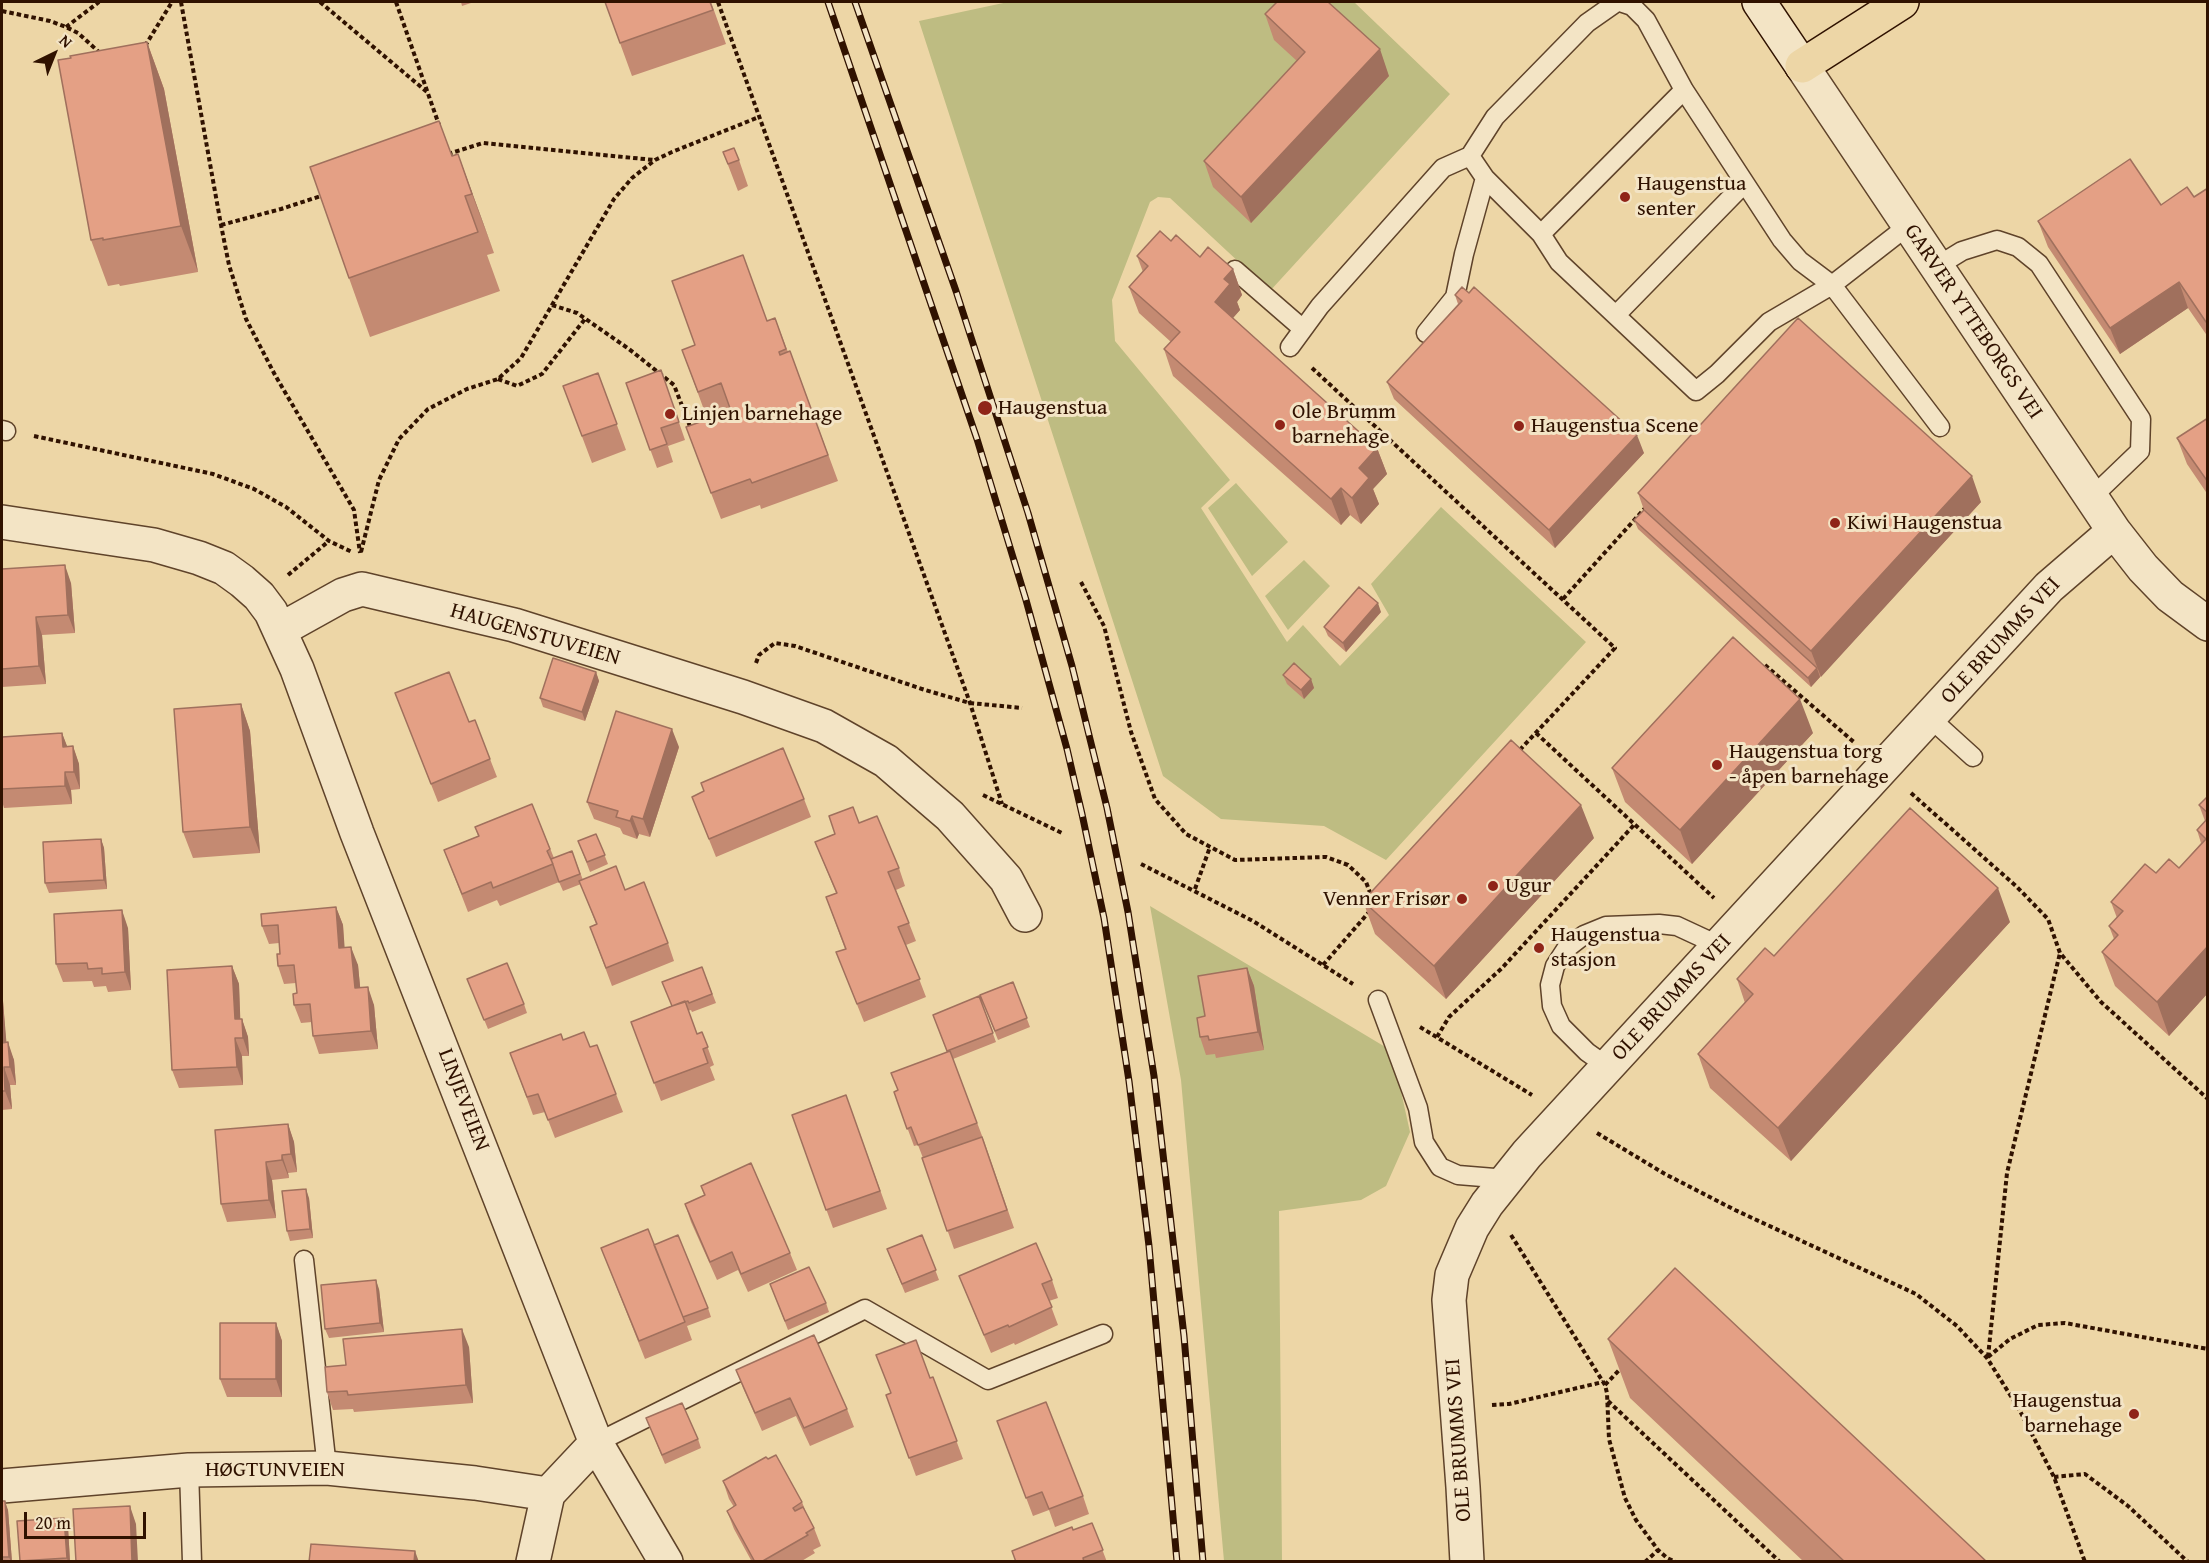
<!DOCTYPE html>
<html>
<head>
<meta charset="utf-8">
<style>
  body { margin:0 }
  #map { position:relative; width:2209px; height:1563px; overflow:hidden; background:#edd6a6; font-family:"Gentium Book Plus",serif }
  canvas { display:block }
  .frame { position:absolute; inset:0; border:3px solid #301200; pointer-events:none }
  .north { position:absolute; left:24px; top:24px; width:60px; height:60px; -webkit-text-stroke:4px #f3e4c5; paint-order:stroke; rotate:43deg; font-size:16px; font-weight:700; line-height:24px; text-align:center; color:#301200 }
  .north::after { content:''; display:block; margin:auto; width:21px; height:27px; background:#301200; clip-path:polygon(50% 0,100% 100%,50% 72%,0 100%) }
  .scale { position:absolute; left:24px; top:1512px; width:122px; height:27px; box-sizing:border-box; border:3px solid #301200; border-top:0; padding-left:8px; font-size:18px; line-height:21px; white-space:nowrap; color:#301200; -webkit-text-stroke:4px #f3e4c5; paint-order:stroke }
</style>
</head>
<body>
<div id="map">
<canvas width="2209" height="1563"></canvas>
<div class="frame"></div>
<div class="north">N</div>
<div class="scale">20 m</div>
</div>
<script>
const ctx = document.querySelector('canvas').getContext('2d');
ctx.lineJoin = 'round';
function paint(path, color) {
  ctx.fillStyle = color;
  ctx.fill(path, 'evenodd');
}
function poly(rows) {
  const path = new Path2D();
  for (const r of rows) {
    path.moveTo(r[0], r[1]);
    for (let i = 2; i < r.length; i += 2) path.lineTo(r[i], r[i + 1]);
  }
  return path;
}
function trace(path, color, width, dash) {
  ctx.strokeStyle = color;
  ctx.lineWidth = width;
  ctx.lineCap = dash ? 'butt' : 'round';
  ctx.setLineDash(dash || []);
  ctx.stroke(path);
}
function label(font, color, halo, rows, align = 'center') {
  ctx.font = font + ' "Gentium Book Plus",serif';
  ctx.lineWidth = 6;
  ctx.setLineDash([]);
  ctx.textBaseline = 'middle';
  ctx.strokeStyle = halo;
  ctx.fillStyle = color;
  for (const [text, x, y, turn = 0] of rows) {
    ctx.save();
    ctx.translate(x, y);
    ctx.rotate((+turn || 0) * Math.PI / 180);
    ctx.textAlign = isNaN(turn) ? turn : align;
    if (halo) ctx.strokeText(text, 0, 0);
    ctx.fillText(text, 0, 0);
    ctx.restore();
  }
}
paint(poly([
  [1008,2,1354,2,1450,94,1270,291,1170,198,1158,197,1150,202,1112,300,1115,341,1230,480,1201,508,1287,642,1303,625,1340,666,1389,615,1371,584,1441,507,1586,642,1386,860,1324,826,1221,819,1163,776,919,21],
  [1236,483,1288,542,1252,576,1208,508],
  [1304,560,1330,586,1288,630,1265,596],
  [1150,906,1392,1051,1410,1132,1386,1186,1361,1200,1279,1211,1282,1561,1224,1561,1181,1080]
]), '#bebc82');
const lane = poly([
  [1620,2,1632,6,1646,20,1684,90,1782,240,1800,261,1832,285,1940,427],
  [1470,156,1485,178,1541,234,1559,262,1696,391,1717,374,1769,322,1832,285,1909,225],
  [1541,234,1684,90],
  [1936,267,1962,251,1997,240,2018,247,2039,264,2141,419,2140,451,2091,498],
  [1235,270,1303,329],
  [1616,315,1744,184],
  [1426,333,1455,297,1464,254,1485,178],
  [1290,347,1320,306,1443,168,1470,156,1495,117,1587,23,1617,2],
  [2,430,6,431],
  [1930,718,1973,757],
  [1378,1000,1418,1108,1424,1142,1440,1167,1458,1175,1507,1179],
  [1608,1067,1587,1052,1561,1026,1552,1006,1550,985,1555,966,1566,949,1584,935,1606,926,1659,924,1677,926,1720,946],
  [304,1260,327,1468],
  [596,1443,865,1309,988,1380,1103,1334],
  [189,1470,192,1562]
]);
const street = poly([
  [1802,66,2114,531,2143,568,2170,596,2208,624],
  [2,522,154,545,199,558,224,568,242,581,259,596,271,612,297,669,357,833,596,1443,666,1562],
  [280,630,343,595,362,589,514,625,743,697,824,726,886,761,950,816,1006,879,1025,915],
  [2,1486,189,1470,327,1468,475,1483,548,1494],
  [533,1562,548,1494,596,1443],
  [1467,1562,1463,1487,1449,1300,1452,1275,1472,1228,1487,1204,1527,1154,2049,587,2114,531]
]);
const secondary = poly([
  [1759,2,1802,66]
]);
const highway = poly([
  [1802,66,1902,2]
]);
trace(lane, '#5f432a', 21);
trace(street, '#5f432a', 36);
trace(secondary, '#301200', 36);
trace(highway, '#301200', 36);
trace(poly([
  [181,2,221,225,229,265,246,319,275,375,354,510,360,553],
  [320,2,427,92],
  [396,2,439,125],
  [718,2,970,703,1002,804],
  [2,11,50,21,66,27,78,33,100,53],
  [66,27,99,2],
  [145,46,172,2],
  [448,154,483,143,654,160],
  [221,225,281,209,324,195],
  [552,305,577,313,629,349,674,385,691,429],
  [1312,368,1615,648,1517,753],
  [498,379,517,386,542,374,585,319],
  [34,436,213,474,254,489,286,507,329,541,352,552],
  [361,552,379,480,399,439,428,409,467,389,498,379,521,358,614,199,632,178,655,160,672,152,759,117],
  [288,575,329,541],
  [1081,582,1104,626,1131,732,1155,799,1186,834,1235,860,1326,857,1348,865,1366,882,1372,898],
  [1563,599,1646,507],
  [756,663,759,655,775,643,795,646,925,690,970,703,1022,708],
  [1765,665,1855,743],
  [1536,733,1714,898],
  [1911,793,2017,887,2048,919,2060,953,2101,1002,2208,1099],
  [983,795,1064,834],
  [1141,864,1253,921,1353,984],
  [1195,889,1210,847],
  [1323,965,1369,912],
  [1420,1027,1532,1095],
  [1437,1037,1449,1017,1502,968,1634,825],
  [1597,1133,1665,1174,1735,1210,1916,1294,1957,1326,1987,1358,2019,1409,2054,1477,2085,1562],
  [1511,1235,1605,1385,1607,1393,1609,1439,1625,1498,1636,1520,1658,1550,1667,1558,1676,1562],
  [1988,1357,2007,1173,2060,953],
  [1988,1357,2010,1339,2038,1325,2065,1323,2208,1349],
  [1605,1385,1622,1367],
  [1608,1401,1780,1562],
  [1492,1405,1509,1404,1603,1382],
  [2054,1477,2085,1474,2128,1506,2188,1562],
  [1645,1562,1658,1550]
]), '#301200', 4, [4.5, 3]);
trace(lane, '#f3e4c5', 18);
trace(street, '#f3e4c5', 33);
trace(secondary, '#f3e4c5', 33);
trace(highway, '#edd6a6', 33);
const rail = poly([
  [828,2,977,439,1026,600,1067,749,1082,814,1104,918,1129,1081,1149,1246,1177,1562],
  [855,2,956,291,1028,513,1072,666,1107,808,1128,912,1154,1076,1184,1336,1203,1562]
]);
trace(rail, '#301200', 7);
trace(rail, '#f3e4c5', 4.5, [14]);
paint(poly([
  [461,2,474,2,462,6],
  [605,2,711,2,726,44,632,76],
  [1265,14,1389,76,1251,223,1213,187,1204,161,1297,61,1274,40],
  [147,42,164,89,198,272,120,286,119,284,108,286,91,240],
  [723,152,739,160,748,186,738,191],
  [458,154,494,253,487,255,500,291,370,337,349,278,452,156],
  [2208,188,2208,337,2188,308,2120,354,2048,247,2038,221,2161,205,2194,197],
  [1171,241,1200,257,1233,269,1242,295,1237,302,1240,310,1233,318,1377,448,1387,474,1373,489,1379,504,1361,524,1350,515,1341,525,1173,376,1164,349,1171,342,1139,313,1129,287,1143,272,1137,256],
  [1455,295,1644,453,1555,548,1394,399,1387,382,1458,304],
  [775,318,788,352,790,351,838,481,761,509,760,505,721,519,696,454,731,411,731,409,707,418,682,350],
  [661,370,685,440,668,446,673,462,657,468,626,383],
  [598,373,626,450,592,463,563,386],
  [2208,418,2208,495,2187,464,2177,438],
  [1638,493,1981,502,1811,687,1638,529,1634,520,1644,510],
  [2,569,71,583,75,633,42,635,46,684,2,687],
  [1381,612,1346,652,1328,636,1324,627],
  [596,672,599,681,585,721,543,707,540,698],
  [1283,675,1311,679,1314,688,1304,699,1287,684],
  [395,693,469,722,490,759,497,777,438,802],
  [241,704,250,731,260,853,193,858,183,832],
  [62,733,67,747,73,746,79,764,80,789,71,790,72,804,4,808,2,801,2,737],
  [1813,733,1692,864,1625,802,1612,768],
  [679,747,650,837,639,834,637,839,623,834,620,828,594,819,587,802],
  [2208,796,2208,993,2169,1036,2115,986,2102,952,2114,939,2109,926,2117,918,2111,902,2156,873,2179,868,2201,843,2197,830,2205,821,2199,805],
  [692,797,804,799,811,817,716,857],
  [532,804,554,858,572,851,583,880,625,890,668,943,674,961,612,986,590,927,596,924,581,884,563,891,559,882,500,906,497,900,468,912,444,850,478,836,475,827],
  [859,823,899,868,905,886,896,890,916,941,906,945,926,997,864,1022,836,952,845,949,826,897,836,893,815,842],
  [596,834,608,864,590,872,578,841],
  [1594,838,1446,999,1375,934,1363,901],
  [101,839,104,848,107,889,49,893,45,883],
  [336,907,343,925,344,948,358,965,360,987,374,1005,378,1049,319,1054,313,1036,312,1022,301,1023,294,1005,297,993,296,983,284,984,278,966,280,954,279,943,269,944,262,926],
  [2010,922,1791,1161,1710,1088,1698,1054,1745,1003,1737,979,1774,956],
  [128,928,131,990,108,992,106,986,94,987,92,981,63,982,56,964],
  [232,966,239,984,240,1019,242,1019,248,1037,249,1056,242,1056,243,1085,179,1088,172,1070],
  [702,967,716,1003,692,1012,691,1010,688,1011,697,1034,702,1032,714,1065,710,1067,715,1080,661,1101,631,1022,671,1006],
  [1247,968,1254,986,1264,1050,1216,1058,1215,1054,1206,1055,1200,1037,1205,1016],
  [1013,982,1030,1027,998,1040,980,995],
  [471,988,524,1004,527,1013,488,1029],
  [979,996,996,1042,953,1059,984,1141,1014,1228,954,1249,922,1158,923,1158,918,1145,914,1146,894,1092,897,1090,947,1052,933,1015],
  [2,997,3,1001,6,1043,14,1060,16,1085,10,1085,12,1109,2,1110],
  [563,1040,590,1047,616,1094,623,1112,555,1138,545,1112,533,1115,510,1053],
  [846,1095,887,1209,833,1228,792,1115],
  [288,1124,294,1142,297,1172,288,1173,289,1178,272,1180,276,1218,227,1222,221,1204],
  [701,1186,790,1253,797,1270,748,1292,738,1270,717,1280,691,1222,685,1204,704,1195],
  [309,1198,313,1238,290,1241,287,1231],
  [922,1235,939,1280,905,1293,887,1249],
  [654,1245,708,1308,711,1317,687,1326,692,1340,645,1359,601,1248],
  [959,1276,1052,1280,1058,1298,1049,1301,1058,1325,1015,1345,1014,1343,991,1353],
  [770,1284,826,1303,829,1312,788,1330],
  [379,1289,384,1332,329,1338,325,1329],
  [276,1323,282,1341,282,1397,227,1397,220,1379],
  [1608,1339,1987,1562,1804,1562,1630,1398],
  [469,1347,473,1403,354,1412,353,1409,333,1410,327,1392,346,1365],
  [736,1370,847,1409,854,1427,810,1446,796,1416,762,1431,743,1388],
  [933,1377,963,1459,916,1476,886,1395],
  [646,1418,698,1439,701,1448,665,1464],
  [997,1421,1083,1496,1089,1514,1055,1527,1049,1510,1033,1516],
  [723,1481,802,1502,807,1515,814,1528,821,1546,813,1550,815,1553,800,1562,752,1562,734,1529,727,1511,734,1507,729,1499],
  [2,1501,8,1510,12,1562,2,1562],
  [1092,1523,1107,1562,1016,1562,1073,1530],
  [68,1527,70,1562,20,1562]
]), '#c48a72');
paint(poly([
  [147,42,164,89,198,272,181,226],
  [1380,49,1389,76,1251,223,1241,197],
  [458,154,480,214,494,253,472,194],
  [1233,269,1242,295,1237,302,1240,310,1224,328,1215,302,1224,279],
  [2179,282,2188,308,2120,354,2110,328],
  [1637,435,1644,453,1555,548,1549,530],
  [1377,448,1387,474,1373,489,1379,504,1361,524,1352,498,1359,468],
  [1972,476,1981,502,1821,677,1811,651],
  [1341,488,1350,515,1341,525,1331,499],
  [65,565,71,583,75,633,68,615],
  [1378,603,1381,612,1346,652,1343,643],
  [36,617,42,635,46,684,39,666],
  [1817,668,1820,677,1811,687,1808,678],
  [596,672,599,681,585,721,582,712],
  [1311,679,1314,688,1304,699,1301,690],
  [1800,699,1813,733,1692,864,1680,830],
  [241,704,250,731,260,853,250,827],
  [672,729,679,747,650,837,643,819],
  [62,733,69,751,63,747],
  [73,746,79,764,80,789,74,772],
  [65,772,71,790,72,804,65,786],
  [1581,805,1594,838,1446,999,1434,966],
  [632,816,639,834,637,839,630,821],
  [101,839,104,848,107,889,104,880],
  [1998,888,2010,922,1791,1161,1778,1128],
  [336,907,343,925,346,966,339,948],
  [122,910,128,928,131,990,125,972],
  [2208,946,2208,993,2169,1036,2157,1002],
  [351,947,358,965,362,1006,355,988],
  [232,966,239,984,241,1037,235,1019],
  [1247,968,1254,986,1264,1050,1258,1032],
  [368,987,374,1005,378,1049,371,1031],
  [2,997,3,1001,8,1061,2,1044],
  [242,1019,248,1037,249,1056,243,1038],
  [235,1038,242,1056,243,1085,237,1067],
  [8,1042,14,1060,16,1085,10,1067],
  [4,1067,10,1085,12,1109,5,1091],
  [288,1124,294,1142,297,1172,291,1154],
  [282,1155,288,1173,289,1178,282,1160],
  [266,1162,272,1180,276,1218,269,1200],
  [306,1189,309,1198,313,1238,310,1229],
  [376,1280,379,1289,384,1332,380,1323],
  [276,1323,282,1341,282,1397,276,1379],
  [462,1329,469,1347,473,1403,466,1385],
  [5,1501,8,1510,12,1562,11,1562,9,1557],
  [130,1506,136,1524,138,1562,132,1562],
  [64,1518,68,1527,70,1562,68,1562,67,1558],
  [415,1551,419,1562,414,1562]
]), '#a0705d');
const building = poly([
  [605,2,710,2,713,10,620,43,605,2],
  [1277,2,1328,2,1380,49,1241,197,1204,161,1305,52,1265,14,1277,2],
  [147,42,181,226,103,240,103,238,91,240,58,60,71,58,70,56,147,42],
  [439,121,452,156,458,154,472,194,465,196,478,232,349,278,310,167,439,121],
  [734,148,739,160,728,164,723,152,734,148],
  [2130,159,2161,205,2187,187,2194,197,2208,188,2208,321,2206,322,2179,282,2110,328,2038,221,2130,159],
  [1160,231,1171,241,1176,235,1200,257,1208,247,1233,269,1224,279,1230,284,1215,302,1377,448,1359,468,1369,478,1352,498,1341,488,1331,499,1164,349,1180,332,1129,287,1148,266,1137,256,1160,231],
  [743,255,767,321,775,318,786,349,779,352,780,355,790,351,828,455,752,483,750,479,711,493,686,427,731,411,721,383,698,392,682,350,695,345,672,281,743,255],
  [1462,287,1469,293,1474,287,1637,435,1549,530,1387,382,1462,301,1455,295,1462,287],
  [1798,318,1972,476,1811,651,1638,493,1798,318],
  [661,370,679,422,661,428,667,444,650,450,626,383,661,370],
  [598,373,617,424,582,436,563,386,598,373],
  [2208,418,2208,482,2177,438,2208,418],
  [1644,510,1817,668,1808,678,1634,520,1644,510],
  [65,565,68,615,36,617,39,666,2,669,2,569,65,565],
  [1359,587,1378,603,1343,643,1324,627,1359,587],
  [1733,637,1800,699,1680,830,1612,768,1733,637],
  [553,658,596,672,582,712,540,698,553,658],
  [1294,663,1311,679,1301,690,1283,675,1294,663],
  [449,672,469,722,475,720,490,759,431,784,395,693,449,672],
  [241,704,250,827,183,832,174,709,241,704],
  [616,711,672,729,643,819,632,816,630,821,616,817,618,811,587,802,616,711],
  [62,733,63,747,73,746,74,772,65,772,65,786,2,789,2,737,62,733],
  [1511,740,1581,805,1434,966,1363,901,1511,740],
  [783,748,804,799,709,839,692,797,704,791,701,783,783,748],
  [2208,796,2208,813,2199,805,2208,796],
  [532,804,550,849,547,851,553,864,493,888,491,882,462,894,444,850,479,836,475,827,532,804],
  [853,807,859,823,877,816,899,868,888,872,909,923,898,927,920,979,857,1004,836,952,846,949,826,897,837,893,815,842,835,834,829,816,853,807],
  [1910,808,1998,888,1778,1128,1698,1054,1753,994,1737,979,1765,948,1774,956,1910,808],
  [2208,818,2208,946,2157,1002,2102,952,2118,935,2109,926,2123,911,2111,902,2145,864,2156,873,2169,859,2179,868,2206,839,2197,830,2208,818],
  [596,834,605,855,587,862,578,841,596,834],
  [101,839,104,880,45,883,43,842,101,839],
  [572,851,580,874,559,882,551,859,572,851],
  [616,866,625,890,644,882,668,943,606,968,590,927,597,924,579,881,616,866],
  [336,907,339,948,351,947,355,988,368,987,371,1031,313,1036,310,1004,294,1005,293,994,297,993,294,965,278,966,277,954,280,954,278,925,262,926,261,914,336,907],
  [122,910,125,972,102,974,102,968,88,969,87,963,56,964,54,914,122,910],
  [507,963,524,1004,484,1020,467,979,507,963],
  [232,966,235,1019,242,1019,243,1038,235,1038,237,1067,172,1070,167,970,232,966],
  [702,967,712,994,689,1003,688,1001,672,1006,662,982,702,967],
  [1247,968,1258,1032,1209,1040,1208,1036,1200,1037,1197,1018,1205,1016,1198,976,1247,968],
  [1013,982,1027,1018,995,1031,980,995,1013,982],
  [979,996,993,1033,947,1051,933,1015,979,996],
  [685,1001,697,1034,702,1032,708,1047,703,1049,708,1063,654,1083,631,1022,685,1001],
  [584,1032,590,1047,597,1045,616,1094,548,1120,538,1094,527,1097,510,1053,561,1034,563,1040,584,1032],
  [8,1042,10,1067,4,1067,5,1091,2,1091,2,1043,8,1042],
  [950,1051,977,1123,918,1145,911,1127,907,1129,894,1092,898,1090,891,1073,950,1051],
  [846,1095,880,1191,826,1210,792,1115,846,1095],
  [288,1124,291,1154,282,1155,282,1160,266,1162,269,1200,221,1204,215,1130,288,1124],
  [982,1137,1007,1210,947,1231,922,1158,982,1137],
  [751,1163,790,1253,741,1274,732,1252,710,1262,685,1204,705,1195,701,1186,751,1163],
  [306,1189,310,1229,287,1231,282,1191,306,1189],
  [648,1229,685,1322,639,1341,601,1248,648,1229],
  [678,1235,708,1308,683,1317,654,1245,678,1235],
  [922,1235,936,1270,902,1284,887,1249,922,1235],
  [1036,1243,1052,1280,1042,1284,1052,1307,1009,1327,1008,1325,984,1335,959,1276,1036,1243],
  [809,1267,826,1303,785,1321,770,1284,809,1267],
  [1675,1268,1987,1562,1845,1562,1608,1339,1675,1268],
  [376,1280,380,1323,325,1329,321,1285,376,1280],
  [220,1323,276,1323,276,1379,220,1379,220,1323],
  [462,1329,466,1385,348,1395,347,1391,327,1392,325,1367,346,1365,343,1339,462,1329],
  [814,1335,847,1409,804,1428,790,1398,755,1413,736,1370,814,1335],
  [916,1340,930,1378,933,1377,957,1441,909,1458,886,1395,891,1393,876,1355,916,1340],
  [1046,1402,1083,1496,1049,1509,1042,1492,1026,1498,997,1421,1046,1402],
  [682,1403,698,1439,662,1455,646,1418,682,1403],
  [776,1455,802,1502,793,1508,795,1511,803,1507,814,1528,806,1533,808,1535,761,1562,755,1562,727,1511,736,1505,723,1481,766,1457,768,1459,776,1455],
  [2,1501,5,1501,9,1557,2,1557,2,1501],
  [130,1506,132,1562,76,1562,73,1509,130,1506],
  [64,1518,67,1558,20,1561,17,1521,64,1518],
  [1092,1523,1103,1550,1083,1558,1084,1562,1016,1562,1012,1551,1072,1527,1073,1530,1092,1523],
  [311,1544,415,1551,414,1562,309,1562,311,1544]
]);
paint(building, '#e4a085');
trace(building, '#a0705d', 1.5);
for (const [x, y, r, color] of [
  [1625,197,6,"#8f2418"],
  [985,408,8,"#8f2418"],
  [670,414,6,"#8f2418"],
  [1280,425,6,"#8f2418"],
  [1519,426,6,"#8f2418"],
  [1835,523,6,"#8f2418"],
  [1717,765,6,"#8f2418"],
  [1493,886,6,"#8f2418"],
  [1462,899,6,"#8f2418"],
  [1539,948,6,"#8f2418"],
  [2134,1414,6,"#8f2418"]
]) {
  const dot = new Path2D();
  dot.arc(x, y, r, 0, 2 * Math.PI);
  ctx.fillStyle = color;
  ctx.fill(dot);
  trace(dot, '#f3e4c5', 2);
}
label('22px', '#301200', '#f3e4c5', [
  ["Haugenstua",1637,184],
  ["senter",1637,209],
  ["Haugenstua",998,408],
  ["Ole Brumm",1292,412],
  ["barnehage",1292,437],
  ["Linjen barnehage",682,414],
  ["Haugenstua Scene",1531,426],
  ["Kiwi Haugenstua",1847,523],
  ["Haugenstua torg",1729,752],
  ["- åpen barnehage",1729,777],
  ["Ugur",1505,886],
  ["Venner Frisør",1450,899,"right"],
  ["Haugenstua",1551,935],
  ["stasjon",1551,960],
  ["Haugenstua",2122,1401,"right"],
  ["barnehage",2122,1426,"right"]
], 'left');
label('22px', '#301200', '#f3e4c5', [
  ["GARVER YTTEBORGS VEI",1973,322,56],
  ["HAUGENSTUVEIEN",535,635,16],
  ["OLE BRUMMS VEI",2001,641,-47],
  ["OLE BRUMMS VEI",1672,998,-47],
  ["LINJEVEIEN",463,1100,69],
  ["OLE BRUMMS VEI",1459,1440,-94],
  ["HØGTUNVEIEN",275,1470]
]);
</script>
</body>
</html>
